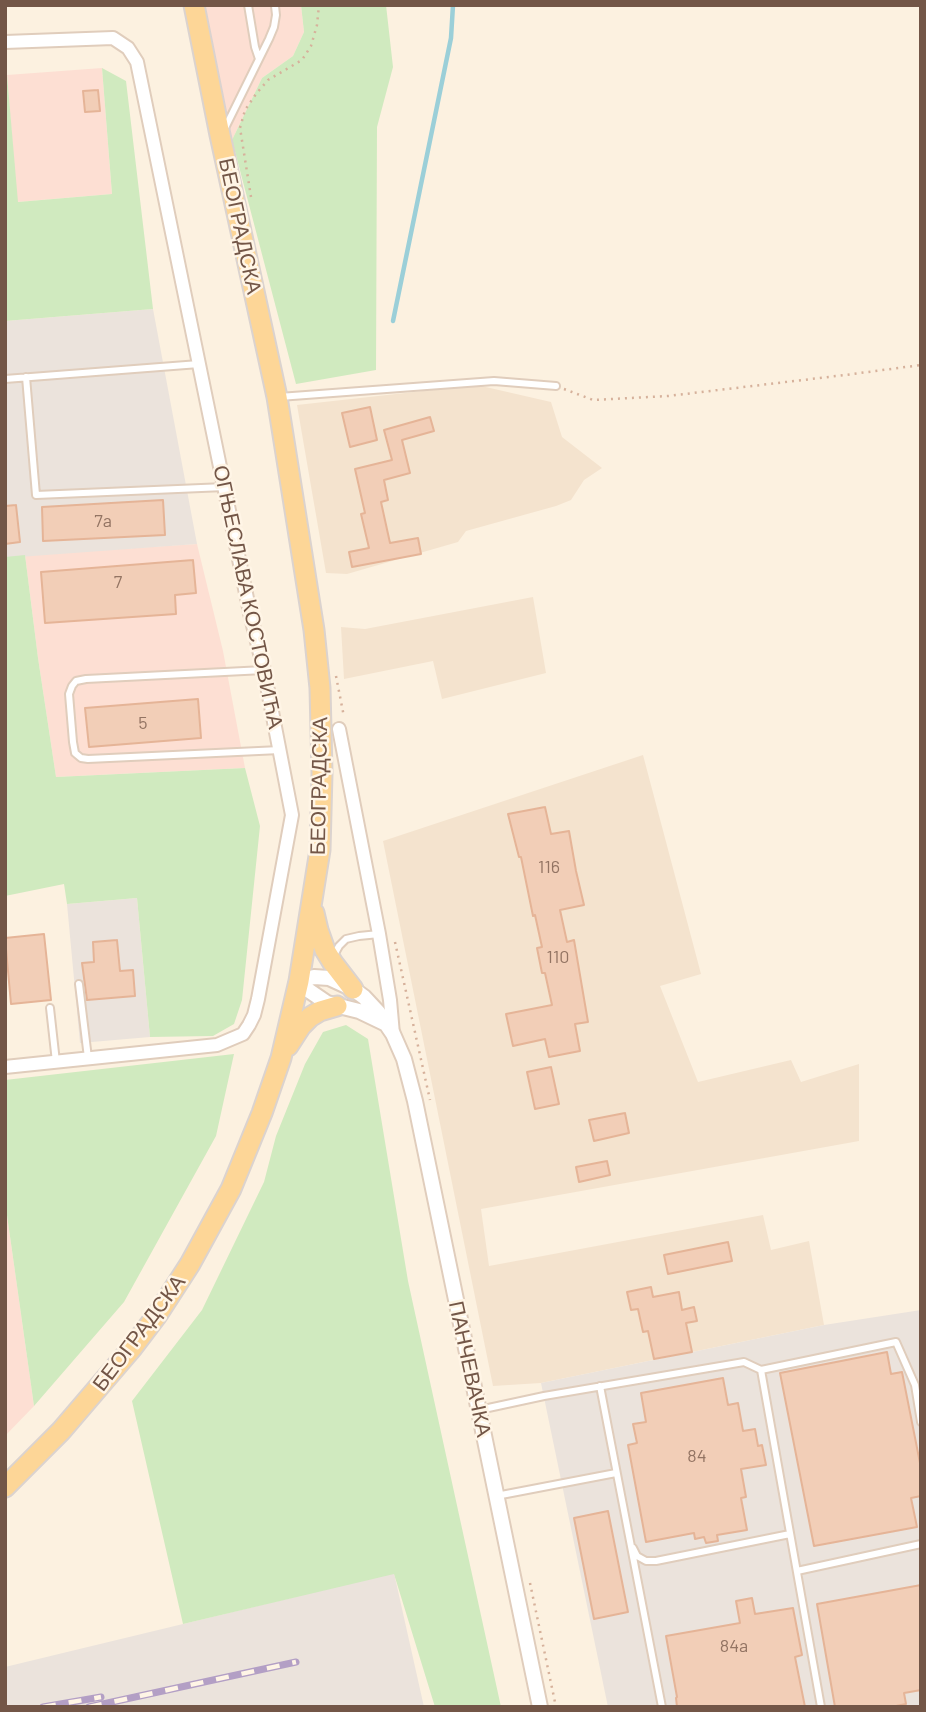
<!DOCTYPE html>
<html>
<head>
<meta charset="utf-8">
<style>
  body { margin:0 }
  #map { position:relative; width:926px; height:1712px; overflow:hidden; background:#fcf1e0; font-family:Barlow,sans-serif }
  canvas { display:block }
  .frame { position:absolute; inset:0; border:7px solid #735647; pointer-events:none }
</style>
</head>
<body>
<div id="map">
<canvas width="926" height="1712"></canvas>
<div class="frame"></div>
</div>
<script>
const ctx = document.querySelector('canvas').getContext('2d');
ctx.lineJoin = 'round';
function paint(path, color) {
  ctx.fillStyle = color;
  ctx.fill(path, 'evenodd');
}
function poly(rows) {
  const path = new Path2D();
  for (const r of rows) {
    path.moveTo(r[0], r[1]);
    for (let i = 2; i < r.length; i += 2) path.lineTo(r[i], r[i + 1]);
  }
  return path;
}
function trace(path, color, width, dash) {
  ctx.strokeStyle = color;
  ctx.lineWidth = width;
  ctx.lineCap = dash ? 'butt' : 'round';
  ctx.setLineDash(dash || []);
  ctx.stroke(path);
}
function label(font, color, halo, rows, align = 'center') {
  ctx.font = font + ' Barlow,sans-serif';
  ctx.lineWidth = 5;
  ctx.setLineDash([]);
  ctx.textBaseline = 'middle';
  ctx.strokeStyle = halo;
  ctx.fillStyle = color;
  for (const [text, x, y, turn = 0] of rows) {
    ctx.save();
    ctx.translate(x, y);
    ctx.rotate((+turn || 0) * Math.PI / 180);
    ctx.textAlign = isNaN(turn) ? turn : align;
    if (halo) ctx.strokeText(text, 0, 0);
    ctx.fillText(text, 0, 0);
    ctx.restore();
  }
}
paint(poly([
  [477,385,551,402,562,437,602,468,584,480,571,500,556,506,466,531,458,542,347,574,326,573,297,405],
  [533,597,546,673,442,699,433,661,344,679,341,627,365,629],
  [643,755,701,974,660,986,698,1082,791,1060,801,1082,859,1064,859,1141,481,1209,489,1266,763,1215,771,1250,809,1241,824,1325,541,1383,493,1386,383,841]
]), '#f4e3ce');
paint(poly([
  [205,5,301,5,304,32,293,56,262,78,232,140],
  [102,68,112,194,17,202,7,75],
  [197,544,223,651,245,768,56,777,38,658,25,555],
  [5,1201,34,1406,5,1436]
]), '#fddfd3');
paint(poly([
  [153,309,197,544,5,558,5,321],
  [137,898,150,1037,80,1043,67,904],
  [921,1310,921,1707,608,1707,541,1383,824,1325],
  [394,1573,424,1707,5,1707,5,1667]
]), '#ebe3dc');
paint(poly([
  [301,5,386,5,393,67,377,127,376,370,296,384,232,140,262,78,293,56,304,32],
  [102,68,126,81,153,309,5,321,5,72,7,75,18,202,112,194],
  [25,555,38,658,56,777,245,768,260,826,242,1000,234,1024,213,1036,150,1037,137,898,67,904,64,884,5,896,5,557],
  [346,1025,368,1039,408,1281,501,1707,435,1707,394,1574,183,1624,132,1401,202,1310,264,1182,276,1136,305,1064,323,1032],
  [234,1054,216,1136,124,1302,34,1406,5,1201,5,1080]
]), '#d0eabf');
trace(poly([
  [393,321,451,38,453,5]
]), '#9bcfd8', 4.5);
const building = poly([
  [98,90,100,111,85,112,83,91,98,90],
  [370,407,377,440,350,447,342,413,370,407],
  [430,417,434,431,402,440,410,473,384,480,388,500,381,502,390,543,418,538,421,554,352,567,349,552,369,548,361,514,365,513,355,469,392,460,384,430,430,417],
  [163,500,165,535,43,541,42,507,163,500],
  [16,505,20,542,5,544,5,506,16,505],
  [193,560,196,593,175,595,176,614,45,623,41,572,193,560],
  [198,699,201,738,89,747,85,708,198,699],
  [545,807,551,834,569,831,576,871,584,905,560,910,567,942,574,940,588,1022,575,1024,580,1051,549,1057,545,1039,513,1046,506,1014,552,1005,545,973,542,973,537,948,542,947,535,915,533,916,521,857,519,857,508,814,545,807],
  [44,934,51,1000,11,1004,5,938,44,934],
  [117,940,120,971,133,970,135,996,87,1000,82,963,94,962,93,942,117,940],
  [551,1067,559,1104,535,1109,527,1072,551,1067],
  [625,1113,629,1133,594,1141,589,1120,625,1113],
  [607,1161,610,1175,579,1182,576,1167,607,1161],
  [728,1242,732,1261,668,1274,664,1255,728,1242],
  [651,1287,653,1297,679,1292,682,1310,694,1307,697,1321,686,1323,692,1352,654,1359,648,1331,643,1332,638,1309,631,1310,627,1292,651,1287],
  [887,1352,891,1374,902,1372,921,1468,921,1496,911,1498,917,1527,814,1546,780,1373,887,1352],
  [723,1378,728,1405,738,1403,743,1431,755,1429,758,1446,762,1445,766,1465,741,1469,746,1497,741,1498,747,1530,717,1535,718,1541,706,1543,704,1537,695,1539,694,1533,646,1542,628,1445,637,1443,633,1424,646,1422,641,1393,723,1378],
  [608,1511,628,1612,594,1619,574,1518,608,1511],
  [921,1585,921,1690,904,1693,906,1704,891,1707,835,1707,817,1604,921,1585],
  [752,1598,755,1614,793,1608,802,1655,795,1657,805,1707,677,1707,676,1698,677,1697,666,1636,740,1623,736,1601,752,1598]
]);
paint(building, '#f2ceb7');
trace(building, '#e5b497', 2);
const service = poly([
  [248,5,255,47,259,59],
  [225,128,269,39,274,27,276,15,275,6],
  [26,377,36,495,225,487],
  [5,379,199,364],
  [279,397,494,381,556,386],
  [264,670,86,679,76,681,72,686,69,694,73,742,75,753,81,758,88,759,280,750],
  [334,955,339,946,346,939,359,936,379,934],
  [79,984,88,1058],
  [50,1008,56,1062],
  [761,1370,821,1707],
  [600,1386,662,1707],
  [479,1410,544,1396,744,1362,761,1370,896,1342,915,1385,921,1422],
  [496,1496,616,1473],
  [633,1548,637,1556,646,1561,656,1561,790,1534],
  [797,1571,921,1544]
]);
const minor = poly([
  [5,42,113,38,128,48,137,62,250,613,264,670,292,815,258,999,254,1015,249,1025,243,1034,217,1045,5,1067],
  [339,729,379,934,390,1000,393,1034]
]);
const tertiary = poly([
  [299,981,314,977,329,978,353,989,364,997,378,1012,393,1034,404,1059,415,1101,540,1707],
  [299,981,308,990,327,1003,359,1011,384,1023]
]);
const primary = poly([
  [314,913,318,930,325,950,333,963,353,989],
  [288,1046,301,1026,310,1017,320,1011,337,1006],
  [5,1487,61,1431,132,1348,157,1315,190,1264,231,1189,262,1113,281,1058,299,981,320,850,322,773,320,688,314,630,277,397,220,135,194,5]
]);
trace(service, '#e0cdbc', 10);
trace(minor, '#e0cdbc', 16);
trace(tertiary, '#e0cdbc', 18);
trace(primary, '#dbd3cf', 23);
trace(poly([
  [251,197,240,128,245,110,256,94,268,80,302,60,311,46,317,25,319,5],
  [564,389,593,400,668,396,845,375,921,365],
  [919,532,921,532],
  [336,676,344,717],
  [395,942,430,1100],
  [530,1583,556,1707]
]), '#d6b19b', 2.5, [2, 5]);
trace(service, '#fff', 6);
trace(minor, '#fff', 12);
trace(tertiary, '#fff', 14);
trace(primary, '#fdd697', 19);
const rail = poly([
  [43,1707,101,1697],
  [89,1707,296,1662]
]);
trace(rail, '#b39fc5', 7);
trace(rail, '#fff5e6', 4.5, [13]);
label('18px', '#937463', null, [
  ["7a",103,521],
  ["7",118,582],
  ["5",143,723],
  ["116",549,867],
  ["110",558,957],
  ["84",697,1456],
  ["84a",734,1646]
]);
label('21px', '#735647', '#fff5e6', [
  ["БЕОГРАДСКА",240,226,78],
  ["ОГЊЕСЛАВА КОСТОВИЋА",248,597,78],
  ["БЕОГРАДСКА",319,786,-89],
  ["БЕОГРАДСКА",139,1333,-53],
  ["ПАНЧЕВАЧКА",470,1369,78]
]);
</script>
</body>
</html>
